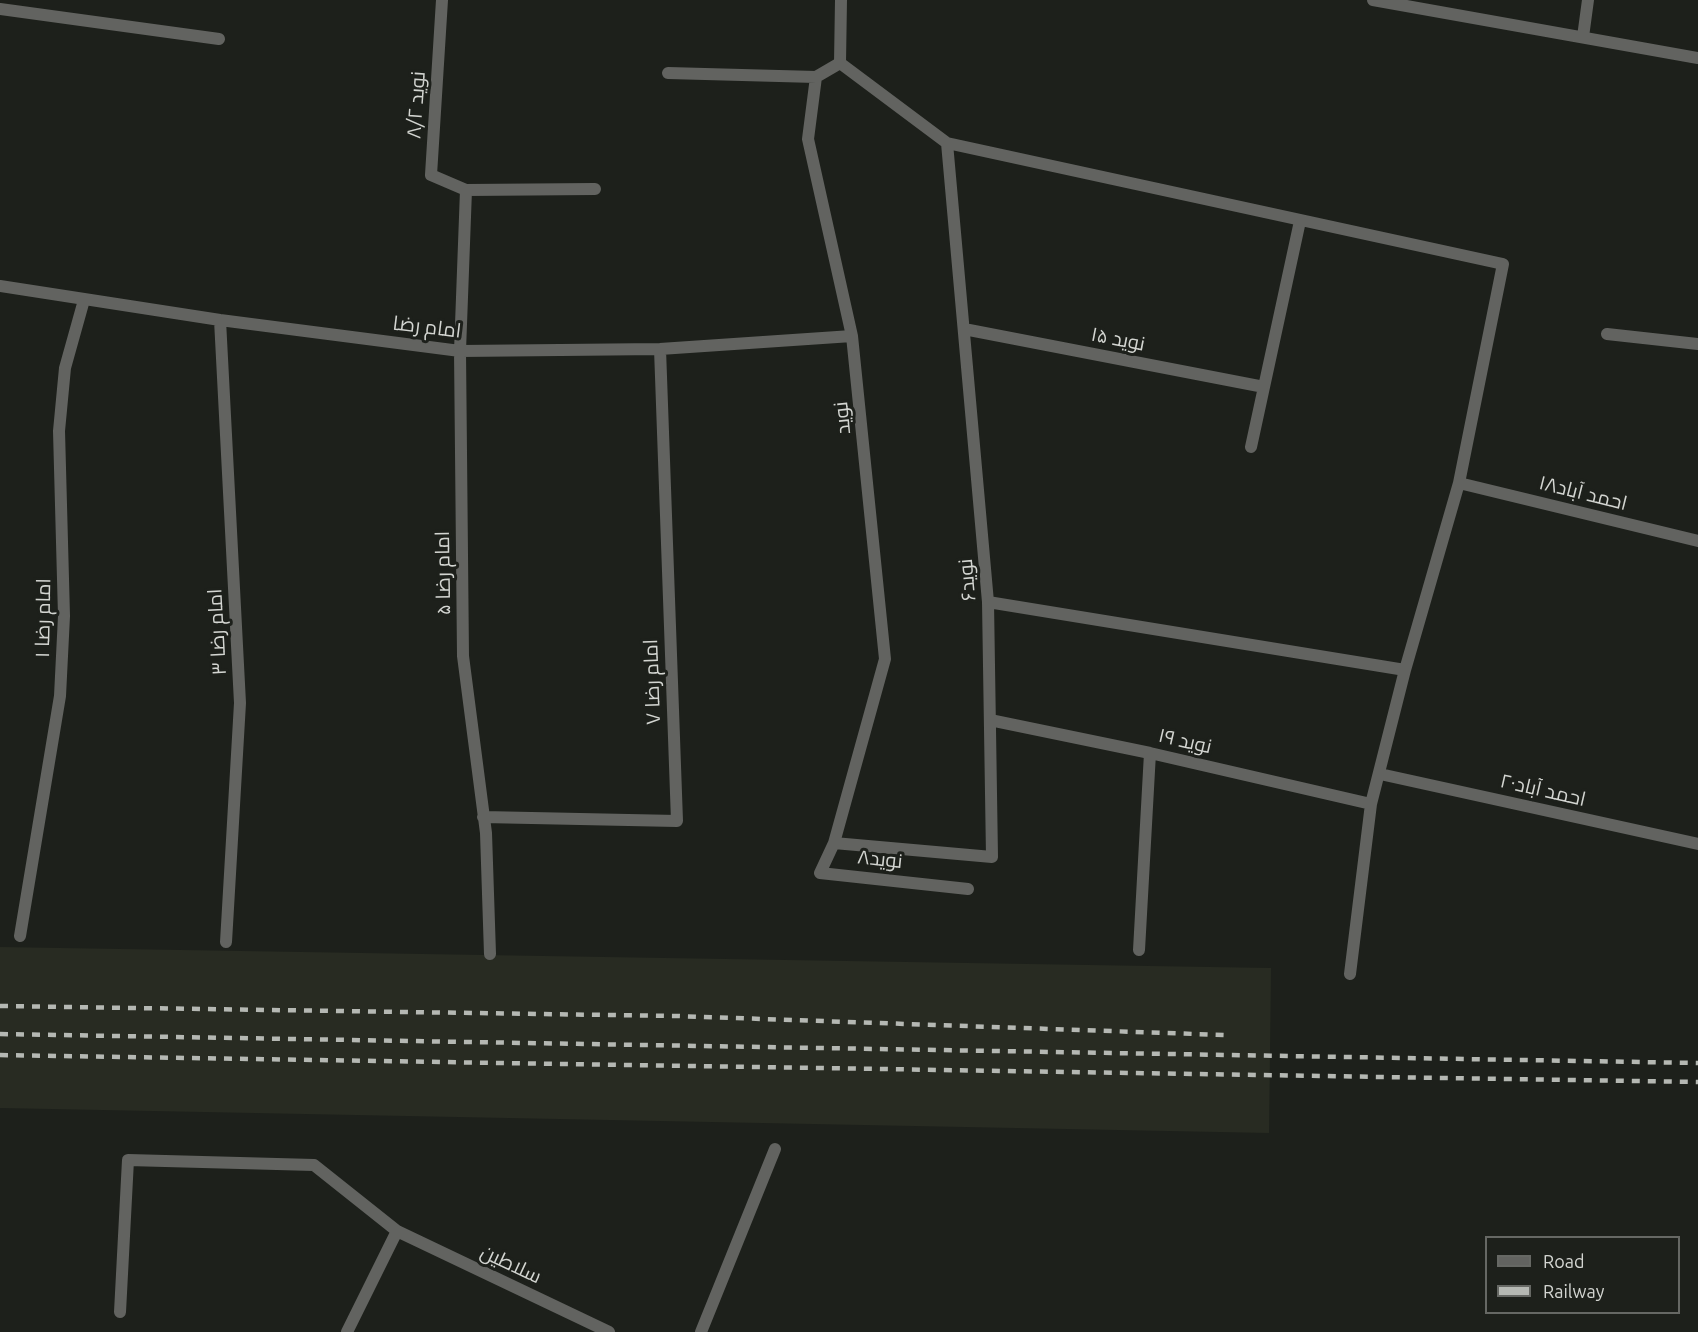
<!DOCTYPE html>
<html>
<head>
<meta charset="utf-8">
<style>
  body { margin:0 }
  #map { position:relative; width:1698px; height:1332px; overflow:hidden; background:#1d201b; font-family:Ubuntu,sans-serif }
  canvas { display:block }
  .legend { position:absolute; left:1485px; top:1236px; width:195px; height:78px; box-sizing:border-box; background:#1d201b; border:2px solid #666864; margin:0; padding:8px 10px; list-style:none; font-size:18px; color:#d3d5d1 }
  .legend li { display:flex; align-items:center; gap:12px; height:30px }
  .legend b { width:30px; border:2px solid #666864 }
</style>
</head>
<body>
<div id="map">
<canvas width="1698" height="1332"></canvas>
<ul class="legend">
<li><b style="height:8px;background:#626360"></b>Road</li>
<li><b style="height:8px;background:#b5b8b3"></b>Railway</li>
</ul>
</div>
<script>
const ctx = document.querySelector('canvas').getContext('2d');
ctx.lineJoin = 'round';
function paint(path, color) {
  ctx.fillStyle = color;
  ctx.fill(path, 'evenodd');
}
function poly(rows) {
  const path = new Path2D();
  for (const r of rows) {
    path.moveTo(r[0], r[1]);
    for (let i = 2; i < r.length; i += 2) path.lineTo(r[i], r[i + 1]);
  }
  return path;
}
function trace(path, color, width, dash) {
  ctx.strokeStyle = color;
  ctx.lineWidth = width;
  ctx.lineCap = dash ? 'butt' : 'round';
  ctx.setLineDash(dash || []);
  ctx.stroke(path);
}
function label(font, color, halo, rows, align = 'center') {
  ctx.font = font + ' Ubuntu,Cairo,sans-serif';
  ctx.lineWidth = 6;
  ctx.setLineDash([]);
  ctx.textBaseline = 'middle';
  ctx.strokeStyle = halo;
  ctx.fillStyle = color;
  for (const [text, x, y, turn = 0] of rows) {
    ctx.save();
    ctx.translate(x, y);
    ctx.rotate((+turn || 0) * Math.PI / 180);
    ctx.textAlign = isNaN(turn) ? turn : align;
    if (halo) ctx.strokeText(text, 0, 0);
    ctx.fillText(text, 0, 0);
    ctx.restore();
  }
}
paint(poly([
  [0,947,1271,968,1269,1133,0,1108]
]), '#282b22');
trace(poly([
  [442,0,431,175,466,190,595,189],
  [841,0,840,63,816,77,808,139,852,336,885,659,834,843,820,873,968,889],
  [1373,0,1698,58],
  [0,9,219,39],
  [1583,37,1588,0],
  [840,63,947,143,1503,264,1459,483,1405,670,1371,804,1350,974],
  [668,73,816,77],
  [466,190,460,351,463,656,486,833,490,954],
  [0,286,220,320,460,351,660,349,852,336],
  [220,320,240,703,226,942],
  [964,329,1264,387],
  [1607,334,1698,344],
  [1251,447,1300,221],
  [1459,483,1698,541],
  [988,602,1405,670],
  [990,720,1150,753,1371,804],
  [1380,774,1698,844],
  [483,817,677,821,660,349],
  [834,843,992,857,988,602,947,143],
  [20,936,60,696,64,616,59,431,65,368,84,300],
  [1139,950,1150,753],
  [120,1312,128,1160,314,1165,397,1231,609,1332],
  [347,1332,397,1231],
  [701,1332,775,1149]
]), '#626360', 12);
trace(poly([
  [0,1006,677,1016,1224,1035],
  [0,1034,1698,1063],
  [0,1055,1698,1082]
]), '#b5b8b3', 4.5, [8, 8]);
label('20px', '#d3d5d1', '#1d201b', [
  ["نوید ۸/۲",416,105,-86],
  ["امام رضا",427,327,7],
  ["نوید ۱۵",1118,339,11],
  ["نوید",842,418,-96],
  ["احمد آباد۱۸",1583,493,14],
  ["امام رضا ۵",443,573,-91],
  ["نوید۶",967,580,-95],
  ["امام رضا ۱",43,618,-89],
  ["امام رضا ۳",217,632,-93],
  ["امام رضا ۷",652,682,-92],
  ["نوید ۱۹",1185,741,13],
  ["احمد آباد۲۰",1543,790,13],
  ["نوید۸",880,859,6],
  ["سلاطین",511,1264,25]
]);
</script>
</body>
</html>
